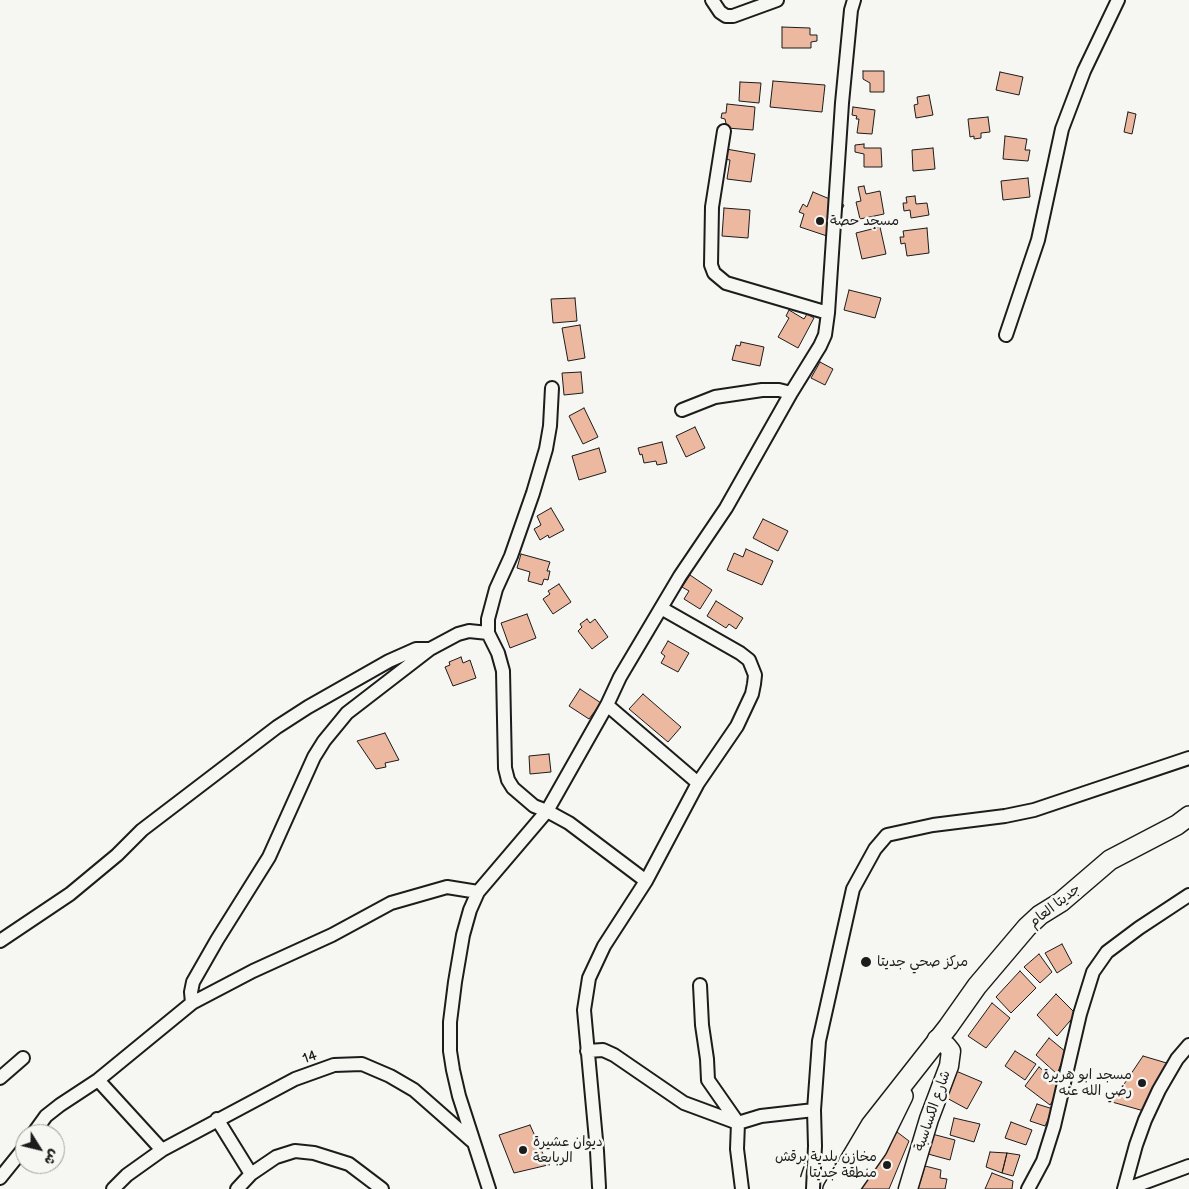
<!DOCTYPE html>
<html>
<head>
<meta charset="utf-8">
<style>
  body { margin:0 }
  #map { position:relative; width:1189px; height:1189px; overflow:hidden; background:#f6f6f2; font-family:"Balsamiq Sans","Playpen Sans Arabic",sans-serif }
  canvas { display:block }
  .north { position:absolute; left:15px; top:1124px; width:50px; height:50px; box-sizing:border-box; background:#f6f6f2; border:1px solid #9f9f9c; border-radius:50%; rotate:126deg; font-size:14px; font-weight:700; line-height:20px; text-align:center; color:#1c1c1c }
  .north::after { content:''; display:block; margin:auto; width:18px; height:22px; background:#1c1c1c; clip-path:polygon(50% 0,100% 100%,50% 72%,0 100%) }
</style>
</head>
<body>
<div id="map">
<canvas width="1189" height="1189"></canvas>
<div class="north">ش</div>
</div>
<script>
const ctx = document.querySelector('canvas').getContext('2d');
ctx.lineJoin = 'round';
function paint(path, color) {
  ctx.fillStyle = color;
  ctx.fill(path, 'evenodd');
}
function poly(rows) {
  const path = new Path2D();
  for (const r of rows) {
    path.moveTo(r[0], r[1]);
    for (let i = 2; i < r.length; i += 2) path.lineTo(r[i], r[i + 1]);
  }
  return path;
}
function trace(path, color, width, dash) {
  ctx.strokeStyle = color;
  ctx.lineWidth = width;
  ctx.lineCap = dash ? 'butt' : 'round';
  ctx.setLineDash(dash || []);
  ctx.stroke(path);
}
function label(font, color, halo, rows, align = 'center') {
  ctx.font = font + ' "Balsamiq Sans","Playpen Sans Arabic",sans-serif';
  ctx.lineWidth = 5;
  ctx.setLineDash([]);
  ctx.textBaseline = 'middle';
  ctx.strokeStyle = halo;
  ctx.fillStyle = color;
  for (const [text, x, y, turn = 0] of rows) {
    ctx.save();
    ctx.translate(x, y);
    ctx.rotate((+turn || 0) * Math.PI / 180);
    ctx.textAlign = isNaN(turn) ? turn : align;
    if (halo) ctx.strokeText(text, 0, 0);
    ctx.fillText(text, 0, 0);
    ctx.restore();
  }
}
const building = poly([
  [782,27,810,28,810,35,817,35,817,41,811,42,811,48,782,48,782,27],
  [863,71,884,71,884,92,870,92,870,83,863,79,863,71],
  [1000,72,1023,77,1019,95,996,90,1000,72],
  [773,81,825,85,822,112,770,107,773,81],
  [740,82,761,83,759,103,739,101,740,82],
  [929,95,933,115,916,118,914,105,918,104,917,97,929,95],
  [727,104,755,107,753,130,727,128,725,119,721,118,722,113,726,113,727,104],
  [853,107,875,110,872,134,857,133,859,119,856,119,857,116,852,115,853,107],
  [1128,112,1136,114,1132,134,1124,132,1128,112],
  [988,117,990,132,981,133,981,138,974,139,974,136,970,137,968,119,988,117],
  [1005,136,1027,139,1025,150,1030,150,1028,161,1003,159,1005,136],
  [864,144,864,148,881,148,882,167,864,167,864,154,855,152,855,145,864,144],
  [933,148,935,169,913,171,912,150,933,148],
  [726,149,755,154,751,182,727,179,730,160,724,159,726,149],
  [1028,178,1030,197,1003,200,1001,181,1028,178],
  [864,186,866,194,880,191,884,214,860,219,856,202,861,201,858,187,864,186],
  [813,192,844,205,830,237,800,227,804,214,799,212,803,204,807,207,813,192],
  [915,196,916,204,927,203,929,215,911,218,910,210,904,211,903,203,907,203,906,197,915,196],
  [724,208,750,210,748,238,722,236,724,208],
  [880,227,886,254,862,259,856,233,880,227],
  [927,228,929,253,907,256,905,243,901,244,900,237,904,237,903,231,927,228],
  [849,290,881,298,875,318,844,310,849,290],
  [575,298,577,321,553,323,551,299,575,298],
  [789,310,804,319,807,314,814,318,798,348,778,337,789,318,786,316,789,310],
  [580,325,585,358,568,361,562,328,580,325],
  [741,342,764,347,760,366,732,360,736,345,740,346,741,342],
  [820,362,833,369,825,385,811,378,820,362],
  [581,372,583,393,564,395,562,373,581,372],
  [584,408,598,437,583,444,569,416,584,408],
  [695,427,705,448,686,457,676,436,695,427],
  [662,442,667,463,657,465,656,461,644,463,642,454,640,455,638,448,662,442],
  [599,448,606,472,579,480,572,456,599,448],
  [551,508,564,530,549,538,548,535,540,540,534,529,541,525,537,516,551,508],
  [763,519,788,531,778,551,753,538,763,519],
  [746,549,773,561,762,585,727,570,734,553,743,557,746,549],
  [521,554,550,562,547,571,550,571,548,580,544,579,542,585,528,581,530,572,517,568,521,554],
  [690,575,712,590,700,609,684,599,689,591,682,587,690,575],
  [559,584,571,602,553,614,543,599,550,594,548,591,559,584],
  [716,601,743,618,736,629,729,624,726,628,707,616,716,601],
  [527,614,536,638,510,648,501,623,527,614],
  [587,619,590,623,595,619,608,637,592,649,578,631,582,627,580,624,587,619],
  [668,641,689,653,678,672,661,663,665,656,661,653,668,641],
  [461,657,463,663,470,660,476,678,453,686,445,667,450,665,449,662,461,657],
  [580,689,601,703,589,719,569,706,580,689],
  [643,694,681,727,668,742,629,709,643,694],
  [385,733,399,760,385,763,386,767,376,769,357,741,385,733],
  [549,754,551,772,530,774,529,756,549,754],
  [1062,944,1072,963,1057,973,1045,953,1062,944],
  [1039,954,1052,972,1040,983,1024,967,1039,954],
  [1020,971,1036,988,1011,1013,996,997,1020,971],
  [1056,994,1076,1014,1057,1036,1037,1015,1056,994],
  [992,1003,1010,1018,986,1048,968,1036,992,1003],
  [1049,1038,1066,1052,1057,1074,1036,1055,1049,1038],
  [1015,1051,1036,1064,1025,1080,1005,1066,1015,1051],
  [1143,1056,1170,1064,1144,1111,1112,1102,1143,1056],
  [1039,1067,1062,1087,1050,1105,1025,1086,1039,1067],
  [956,1071,982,1082,967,1109,943,1096,956,1071],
  [1037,1104,1053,1109,1045,1126,1030,1121,1037,1104],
  [954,1118,980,1124,974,1142,950,1135,954,1118],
  [1011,1122,1032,1130,1026,1145,1005,1138,1011,1122],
  [530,1125,548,1165,514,1173,499,1135,530,1125],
  [897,1132,909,1141,889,1189,858,1189,897,1132],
  [932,1134,955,1140,950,1160,928,1154,932,1134],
  [990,1152,1007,1153,1002,1173,986,1167,990,1152],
  [1007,1153,1020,1155,1013,1176,1002,1173,1007,1153],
  [925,1166,941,1170,940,1178,947,1179,945,1189,918,1189,925,1166],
  [992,1173,1013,1181,1012,1189,985,1189,992,1173]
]);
paint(building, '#ecb89f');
trace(building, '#1c1c1c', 1);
const street = poly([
  [712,0,720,12,726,16,733,16,777,0],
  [724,131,712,207,711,265,714,273,726,283,828,313],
  [1006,335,1038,240,1062,129,1084,71,1118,0],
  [682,410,715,397,762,390,779,390,791,393],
  [488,633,488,619,496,589,511,556,533,493,546,449,550,426,552,388],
  [607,705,698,783],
  [0,941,70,894,117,855,142,830,277,727,308,707,389,661,416,649,430,649],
  [700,985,702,1025,707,1059,708,1080,738,1123,737,1149,742,1189],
  [192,1003,191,992,193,982,217,940,269,857,314,757,324,741,347,713,430,649,458,634,469,631,488,633,498,653,503,671,505,768,508,780,513,788,534,806,547,811,569,823,646,881],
  [587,1051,603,1050,614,1055,684,1103,738,1123,761,1116,814,1110],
  [0,1078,23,1058],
  [98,1080,162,1150],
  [217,1119,251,1174],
  [33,1134,46,1116,60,1105,98,1080,192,1003,253,971,332,935,391,903,447,887,478,892],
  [0,1178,25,1147],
  [599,1187,597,1151,584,1010,589,978,604,946,646,881,698,783,737,726,752,694,754,684,755,675,749,660,740,653,661,608],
  [113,1189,127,1175,162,1150,295,1079,334,1065,362,1064,390,1076,414,1090,472,1141],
  [237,1189,251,1174,276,1157,295,1151,314,1153,349,1164,382,1189],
  [489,1189,459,1096,453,1070,450,1051,450,1022,455,982,463,935,470,910,478,892,547,811,607,705,620,677,680,576,726,508,791,393,820,346,825,335,828,313,842,103,851,10,854,0],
  [813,1189,815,1146,814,1110,819,1041,853,889,875,849,887,835,933,825,1005,816,1034,810,1189,758],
  [1028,1189,1043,1161,1054,1126,1080,1014,1093,972,1107,952,1139,928,1189,895],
  [1124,1189,1136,1145,1145,1120,1159,1090,1177,1059,1189,1045],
  [1127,1189,1189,1166]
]);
const secondary = poly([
  [908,1189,929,1119,949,1066,951,1051,947,1046,937,1039]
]);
const primary = poly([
  [833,1189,871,1125,948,1027,977,986,1027,927,1040,915,1061,902,1110,860,1177,825,1189,816],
  [849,1189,877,1149,903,1096]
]);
trace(street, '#1c1c1c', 16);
trace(secondary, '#1c1c1c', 21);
trace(primary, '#1c1c1c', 22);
trace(street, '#f6f6f2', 12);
trace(secondary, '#f6f6f2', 18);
trace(primary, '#f6f6f2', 19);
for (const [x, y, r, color] of [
  [820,221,5,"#1c1c1c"],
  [866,962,6,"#1c1c1c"],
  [1142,1083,5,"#1c1c1c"],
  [523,1150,5,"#1c1c1c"],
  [887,1165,5,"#1c1c1c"]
]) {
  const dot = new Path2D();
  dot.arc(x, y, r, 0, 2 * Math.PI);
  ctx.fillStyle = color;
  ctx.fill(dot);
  trace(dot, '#f6f6f2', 2);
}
label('14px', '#1c1c1c', '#f6f6f2', [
  ["مسجد حصة",830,221],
  ["مركز صحي جديتا",877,962],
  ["مسجد ابو هريرة",1132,1075,"right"],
  ["رضي الله عنه",1132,1091,"right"],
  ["ديوان عشيرة",533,1142],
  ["الربابعة",533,1158],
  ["مخازن بلدية برقش",877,1157,"right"],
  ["/ منطقة جديتا",877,1173,"right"]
], 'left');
label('14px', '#1c1c1c', '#f6f6f2', [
  ["جديتا العام",1055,906,-38],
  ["14",310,1058,-19],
  ["شارع الكساسبة",933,1111,-71]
]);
</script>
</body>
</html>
